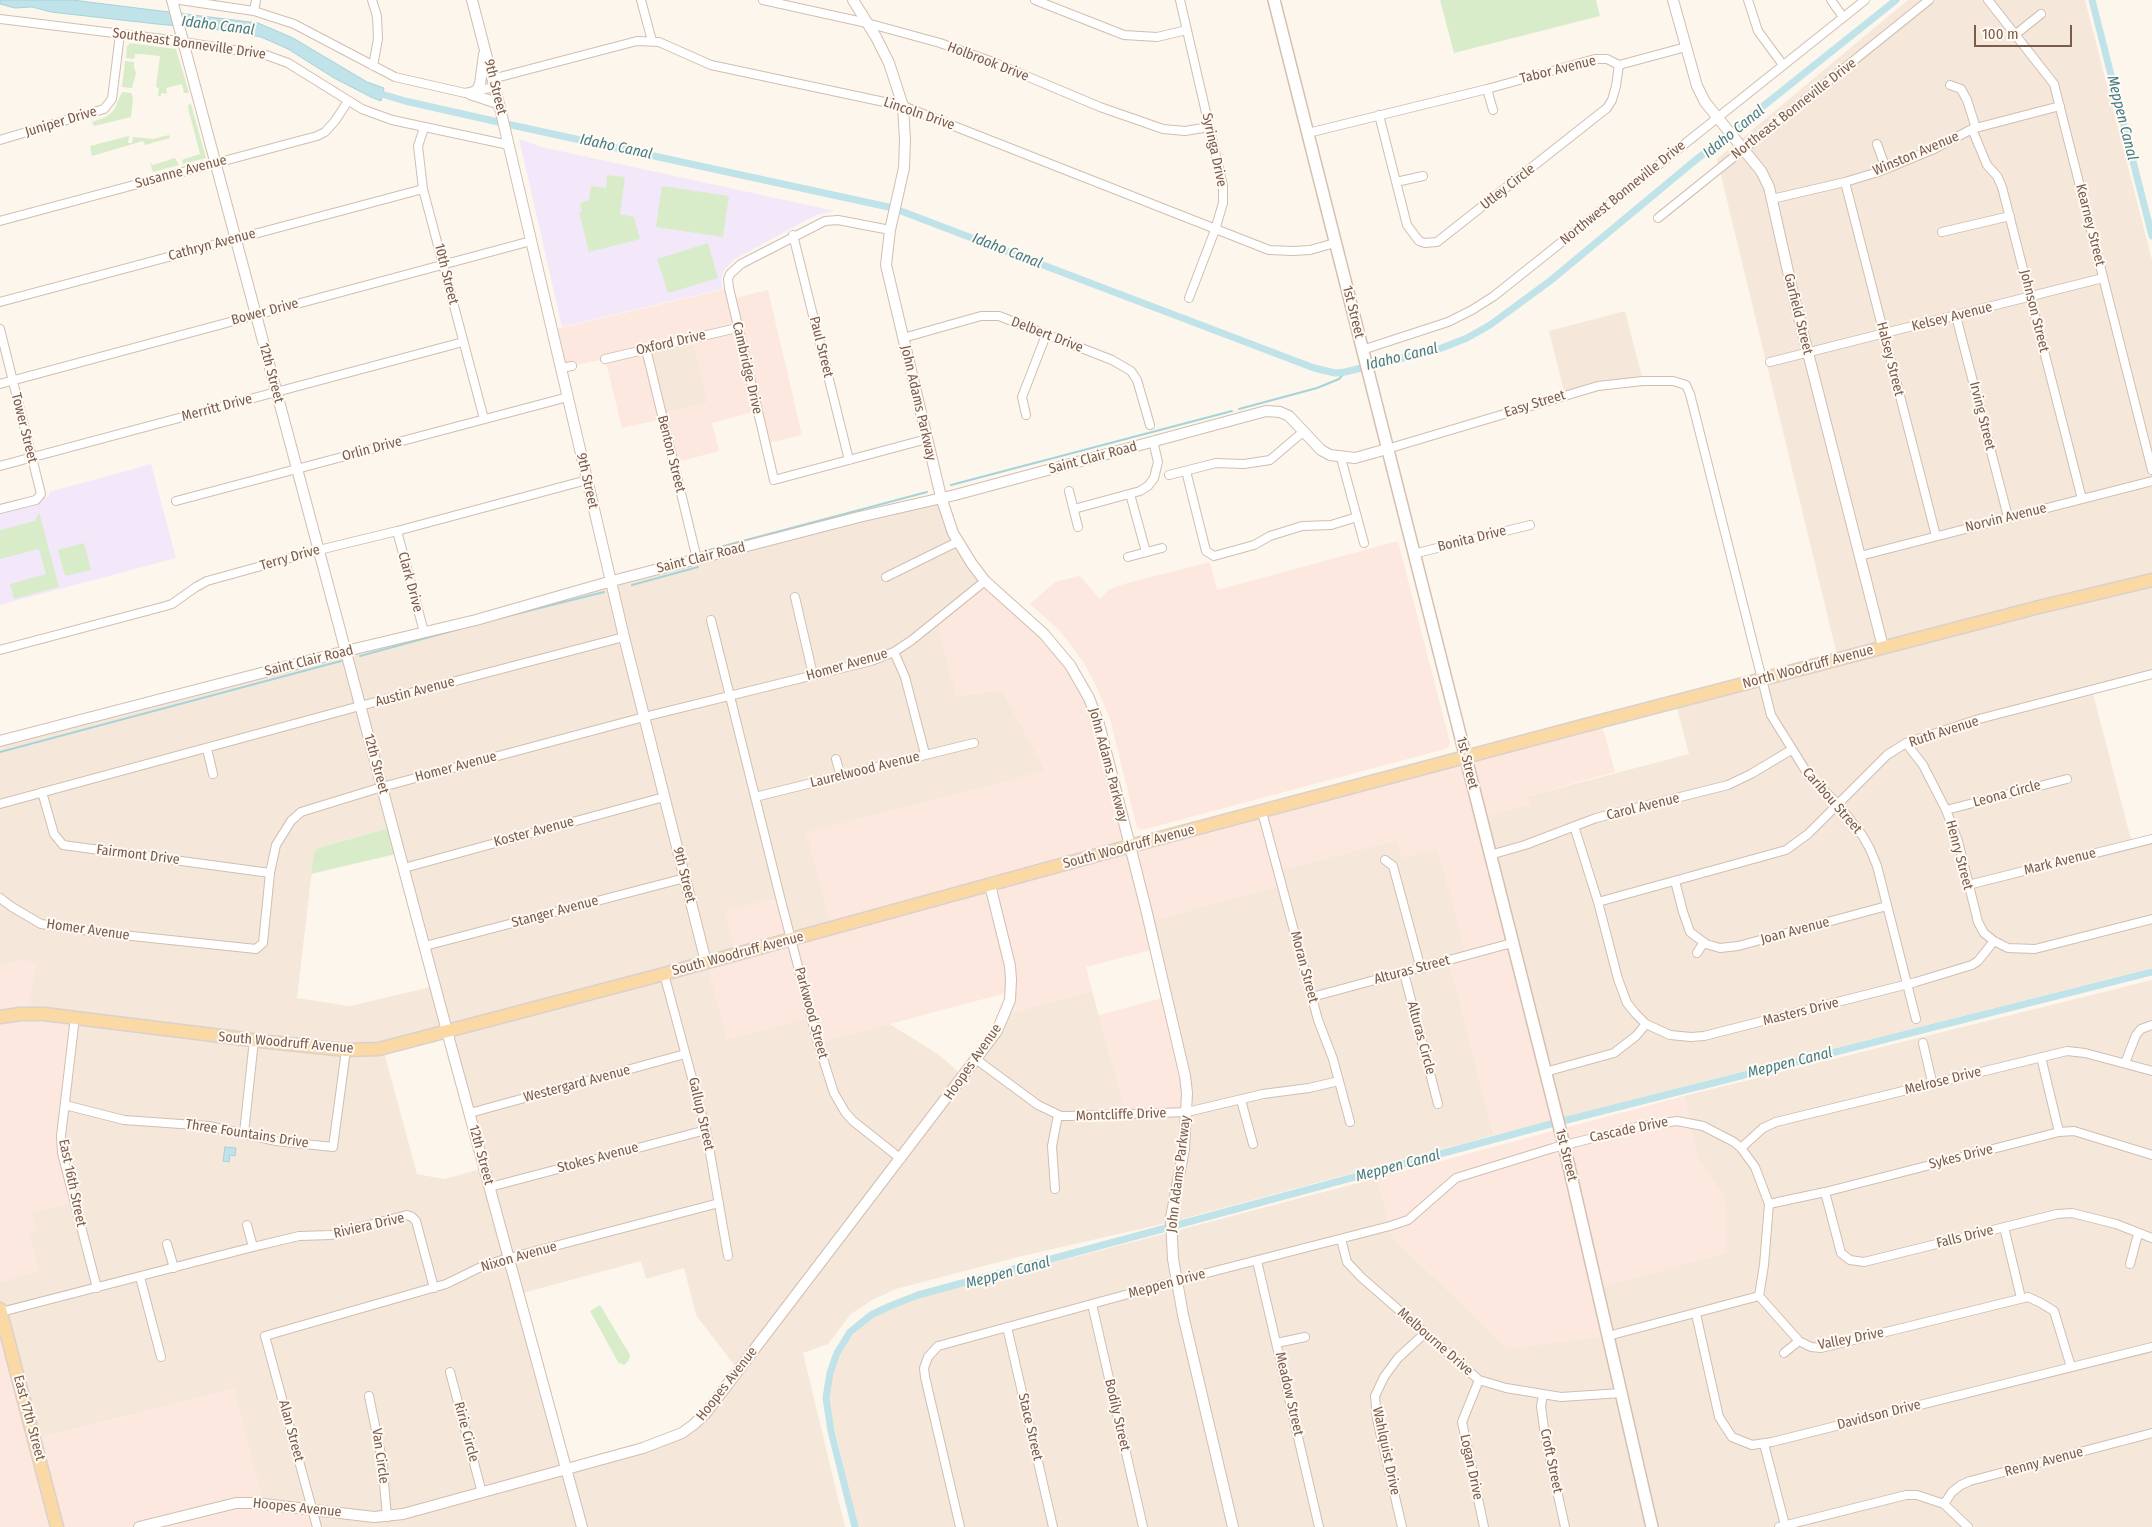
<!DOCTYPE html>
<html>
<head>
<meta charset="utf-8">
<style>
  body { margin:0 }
  #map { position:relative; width:2152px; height:1527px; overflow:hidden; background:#fdf6ec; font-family:"Fira Sans Condensed",sans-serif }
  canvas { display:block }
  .scale { position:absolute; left:1974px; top:25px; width:98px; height:22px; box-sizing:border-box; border:2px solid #7a5c4d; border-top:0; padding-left:6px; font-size:15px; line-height:18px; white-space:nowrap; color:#7a5c4d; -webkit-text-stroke:4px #fffaf3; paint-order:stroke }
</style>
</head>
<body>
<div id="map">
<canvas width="2152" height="1527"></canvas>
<div class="scale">100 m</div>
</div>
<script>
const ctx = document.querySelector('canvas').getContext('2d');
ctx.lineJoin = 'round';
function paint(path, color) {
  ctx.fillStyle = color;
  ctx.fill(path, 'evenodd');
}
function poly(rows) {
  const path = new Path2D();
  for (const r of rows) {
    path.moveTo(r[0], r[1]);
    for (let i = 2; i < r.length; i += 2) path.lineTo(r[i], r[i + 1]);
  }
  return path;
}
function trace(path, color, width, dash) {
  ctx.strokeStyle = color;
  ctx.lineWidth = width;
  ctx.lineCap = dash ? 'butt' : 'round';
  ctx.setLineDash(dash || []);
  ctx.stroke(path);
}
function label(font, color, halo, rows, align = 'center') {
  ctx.font = font + ' "Fira Sans Condensed",sans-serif';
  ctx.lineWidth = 4;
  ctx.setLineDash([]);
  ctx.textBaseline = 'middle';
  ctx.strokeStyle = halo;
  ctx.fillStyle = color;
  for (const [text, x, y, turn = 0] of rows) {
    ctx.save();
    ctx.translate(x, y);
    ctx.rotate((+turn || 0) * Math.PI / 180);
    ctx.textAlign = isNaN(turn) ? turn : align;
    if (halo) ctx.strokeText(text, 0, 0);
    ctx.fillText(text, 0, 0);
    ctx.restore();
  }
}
paint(poly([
  [1908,0,2085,0,2152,260,2152,674,2092,690,2132,843,2152,839,2152,968,1557,1119,1480,817,1529,804,1528,796,1689,754,1675,701,1838,659,1717,159],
  [1625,311,1643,381,1565,395,1549,331],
  [693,338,709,402,661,414,646,349],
  [941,497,953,533,985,581,956,696,1002,690,1046,771,807,833,833,928,811,1017,819,1043,888,1023,938,1054,964,1077,1004,1015,1092,991,1127,1114,1187,1112,1149,921,1281,885,1278,870,1397,840,1438,848,1467,956,1449,961,1494,1135,1171,1222,1018,1257,896,1289,872,1300,851,1314,828,1344,803,1353,845,1527,317,1527,264,1504,129,1415,35,1440,0,1309,0,1282,38,1271,28,1231,32,1213,27,1014,23,960,0,967,0,741],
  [393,827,435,986,350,1006,297,998,314,853,318,848],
  [447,1031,484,1168,444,1179,417,1174,383,1048],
  [641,1261,646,1279,684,1268,696,1315,738,1370,682,1433,567,1470,519,1294],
  [2152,980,2152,1527,858,1527,833,1422,829,1398,832,1373,840,1352,852,1336,868,1320,891,1309,915,1299,1377,1178,1393,1238,1597,1288,1725,1197,1697,1159,1684,1096]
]), '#f5e8da');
paint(poly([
  [729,288,731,299,768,290,802,435,765,444,757,411,712,423,719,451,674,463,662,419,622,428,605,359,561,368,552,330],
  [693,338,708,402,661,414,646,349],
  [1398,541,1450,742,1449,746,1445,749,1142,830,1137,828,1110,719,1096,686,1085,665,1068,641,1056,627,1030,604,1055,582,1076,577,1080,576,1100,599,1108,590,1124,584,1210,562,1217,590],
  [985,581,1044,634,1087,693,1130,846,1601,721,1615,772,1528,796,1530,804,1481,818,1557,1119,1494,1135,1449,961,1466,956,1438,848,1402,858,1397,840,1278,870,1282,885,1149,921,1155,949,1086,967,1092,991,1004,1015,1010,992,818,1043,811,1017,727,1040,706,962,736,954,725,911,780,897,791,940,832,928,806,833,1045,771,1002,690,956,696,937,622],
  [23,960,36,963,27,1014,74,1017,61,1136,75,1202,32,1213,36,1229,28,1232,38,1272,0,1282,0,967],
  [1166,997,1187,1112,1127,1115,1099,1015],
  [1684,1096,1697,1159,1725,1197,1727,1253,1598,1288,1608,1336,1507,1349,1393,1238,1377,1178],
  [0,1309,35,1440,234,1388,264,1504,312,1509,317,1527,0,1527]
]), '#fde8e0');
paint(poly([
  [519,139,542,147,835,211,816,215,735,259,724,270,721,279,722,289,562,327],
  [151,464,176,558,0,605,0,509,49,496,49,492]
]), '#f3e8fa');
paint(poly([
  [1440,0,1596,0,1600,16,1454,53],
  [130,43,176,49,189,93,184,93,182,84,166,88,167,94,161,93,161,96,158,96,159,88,156,87,160,56,140,54,135,54,134,59,126,58,127,46],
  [125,61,134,62,134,67,136,73,132,88,122,87],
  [122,92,131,93,133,98,131,117,94,126,92,122,106,117,114,110],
  [191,104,206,158,183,164,182,160,184,159,200,154,188,108,188,105],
  [169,135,170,138,145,145,143,141,92,156,90,146,129,136,128,143,132,143,133,137,153,139],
  [175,158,179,165,153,172,150,162,153,165],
  [607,175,625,177,620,214,634,217,640,239,589,252,579,212,582,211,580,203,589,200,591,186,606,188],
  [662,186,729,196,723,237,656,227],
  [708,243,718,278,668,293,657,259],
  [39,512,59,587,14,599,10,584,46,574,39,549,0,559,0,530,35,521],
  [84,543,91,570,65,576,58,550],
  [393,827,400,853,311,874,314,853,318,848],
  [600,1305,630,1355,629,1360,624,1365,618,1362,590,1311]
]), '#d8ecc9');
const water = poly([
  [0,0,72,0,258,23,293,38,367,82,384,88,381,101,371,97,334,78,288,49,261,37,222,30,157,24,51,12,32,7,15,8,0,4,0,0],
  [225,1147,236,1148,235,1156,230,1155,229,1162,223,1161,225,1147]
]);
paint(water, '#bfe3e8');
trace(water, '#a5d3da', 1);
trace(poly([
  [1239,409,1317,388,1339,379,1345,372],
  [951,485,1232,411],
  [705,551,927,492],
  [632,585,698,567],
  [500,618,604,592],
  [360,656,459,629],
  [0,752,341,661]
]), '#a5d3da', 2);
trace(poly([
  [2092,0,2152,236],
  [375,92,405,101,516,126,893,208,1314,368,1335,373,1345,372,1439,349,1467,338,1490,325,1550,281,1692,163,1896,0],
  [855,1527,831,1431,826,1398,830,1373,837,1353,850,1332,871,1315,890,1306,918,1295,1547,1125,2152,972]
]), '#bfe3e8', 7);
const minor = poly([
  [180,0,254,11,294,24,395,77,465,93,495,87],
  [372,0,377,16,378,39,373,66],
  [641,0,652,41],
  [763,0,867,23,940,43,993,62,1100,107,1163,129,1185,131,1209,127],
  [1035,0,1124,35,1157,37,1187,30],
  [1180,0,1223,186,1223,203,1215,230,1189,298],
  [1748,0,1758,31,1783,65],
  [1831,0,1843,17],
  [1988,0,2054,84,2152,470],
  [254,11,256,0],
  [0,19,171,40,266,55,288,63,362,109,392,120,509,145],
  [2016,34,2041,14],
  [492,79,637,41,659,42,711,65,903,106,1269,250,1293,251,1310,250,1335,243],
  [1950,85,1961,89,1967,100,1976,128],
  [1487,89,1493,110],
  [1379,115,1407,225,1419,241,1425,243,1437,242,1607,108,1612,100,1616,86,1619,65],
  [424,128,418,146,423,189,484,419],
  [1972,129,1987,165,1997,176,2002,187,2082,499],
  [1308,133,1487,89,1595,59,1607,59,1619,65,1686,47],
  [0,140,104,109,112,99,120,34],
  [1877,144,1886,169],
  [1396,182,1423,176],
  [1845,182,1936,536],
  [1772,199,1845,182,1878,172,1934,149,1972,129,2060,106],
  [1658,218,1929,0],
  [0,221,317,136,325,132,335,121,348,101],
  [890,230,838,220,825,221,741,264,730,274,728,279,729,288,774,480,927,439],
  [1942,232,2010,216],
  [793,235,849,460],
  [0,302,423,189],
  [1956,316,2008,517],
  [0,329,41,494,36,500,0,509],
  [903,338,981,316,999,316,1112,360,1131,371,1137,380,1150,425],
  [646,349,697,559],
  [1362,350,1448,322,1472,310,1494,296,1865,0],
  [605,359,737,328],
  [1770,362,2103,278],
  [561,368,572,366],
  [0,384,531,241],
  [1026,415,1022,397,1046,335],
  [1387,449,1598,386,1643,381,1673,381,1686,385,1690,394,1771,715,1809,776,1838,804,1862,835,1870,849,1877,866,1916,1019],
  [1341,458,1364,543],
  [0,466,463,342],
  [1186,471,1206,551,1214,556,1254,545,1270,536,1302,526,1331,525,1357,517],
  [1169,475,1216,463,1244,464,1270,460,1304,431],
  [1069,491,1078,527],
  [1130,494,1146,552],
  [176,501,568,397],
  [1074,509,1140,491,1148,486,1154,478,1158,462,1153,441],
  [397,531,424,632],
  [1413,554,1530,525],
  [1860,556,2152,481],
  [1128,557,1162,548],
  [886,577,957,542],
  [795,597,813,675],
  [711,620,780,897,818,1043,834,1093,845,1112,853,1121,901,1159],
  [0,650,162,607,172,604,196,587,207,581,319,550,397,531,587,480],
  [894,652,905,677,925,754],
  [1906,743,1923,765,1946,810,1958,841,1978,922,1984,933,1994,941,2008,948,2035,949,2152,919],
  [207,749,213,774],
  [836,759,841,777],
  [42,792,54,834,63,845,270,873],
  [755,797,974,743],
  [0,804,360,706,624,637],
  [1946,810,2067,779],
  [1262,812,1318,1020,1333,1059,1350,1122],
  [1574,826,1598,902,1618,979,1627,1003,1635,1013,1646,1024,1670,1035,1691,1037,1704,1036,1916,982,1972,965,1978,961,1994,941],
  [1490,855,1525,845,1596,818,1728,785,1751,774,1791,750],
  [1385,860,1393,866,1421,969],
  [404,868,664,797],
  [1675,881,1683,912,1690,932,1706,944,1720,948,1738,946,1887,906],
  [1968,885,2152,839],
  [0,898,12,907,41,924,113,934,256,949,263,943,270,873,276,845,291,821,301,812,382,787,644,717,871,661,894,652,912,640,985,581],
  [1598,902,1786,850,1808,834,1887,755,1906,743,1979,719,2152,674],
  [425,946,685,878],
  [1697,953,1704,942],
  [1404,973,1438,1104],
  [664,974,706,1130,728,1256],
  [1312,997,1512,943],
  [75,1017,61,1136,62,1153,97,1288],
  [1923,1043,1932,1082],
  [2041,1057,2059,1132],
  [977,1060,1038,1105,1061,1116,1069,1116,1187,1112,1263,1094,1309,1088,1339,1081],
  [2125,1063,2136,1035,2141,1029,2152,1025],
  [1545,1072,1614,1053,1636,1036,1646,1024],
  [1241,1100,1253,1144],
  [65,1105,124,1120,209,1126,276,1141,333,1147,346,1050],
  [470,1113,685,1054],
  [244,1133,254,1040],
  [1741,1148,1763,1128,1776,1122,2067,1051,2085,1053,2152,1071],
  [490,1187,706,1130],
  [1055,1189,1052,1146,1058,1115],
  [1825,1192,1841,1253,1850,1260,1864,1262,2057,1214,2072,1213,2116,1224,2152,1238],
  [1769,1204,1825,1192,2059,1132,2074,1131,2152,1155],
  [247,1225,253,1247],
  [2004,1227,2021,1298],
  [1341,1239,1347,1262,1361,1277,1479,1380,1506,1388,1561,1397,1621,1393],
  [167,1244,174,1268],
  [1257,1261,1319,1527],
  [2130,1264,2138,1234],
  [140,1277,161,1357],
  [1759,1296,1799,1341,1811,1347,1821,1348,2028,1297,2041,1303,2054,1311,2071,1367],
  [1092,1304,1143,1527],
  [1,1312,253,1247,299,1236,331,1235,407,1215,412,1217,416,1221,434,1288],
  [1696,1314,1719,1417,1732,1437,1752,1445,1772,1442,2152,1347],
  [1007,1327,1053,1527],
  [1608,1336,1759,1296],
  [1277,1343,1305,1337],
  [1784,1353,1799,1341],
  [450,1372,482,1493],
  [1479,1380,1462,1422,1484,1527],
  [1543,1395,1541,1406,1545,1436,1565,1527],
  [369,1396,382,1460,387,1517],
  [1764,1444,1785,1525],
  [1944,1504,1952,1492,1961,1485,1970,1481,2152,1433],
  [317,1527,265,1336,446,1284,485,1265,509,1258,719,1203],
  [960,1527,925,1377,924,1368,928,1357,938,1346,1176,1281,1390,1226,1408,1220,1456,1178,1553,1148,1641,1126,1677,1121,1703,1126,1734,1142,1741,1148,1755,1167,1769,1204,1764,1265,1759,1296],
  [1402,1527,1377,1419,1375,1396,1384,1377,1398,1358,1425,1333],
  [1779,1527,1906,1495,1917,1495,1944,1504,1968,1527]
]);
const tertiary = poly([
  [172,0,451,1046,582,1527],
  [472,0,500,108,624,637,706,962],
  [853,0,876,37,889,63,903,106,905,140,904,168,890,230,886,265,941,497,953,533,972,564,985,581,1044,634,1054,646,1070,665,1089,698,1099,724,1146,909,1185,1076,1187,1093,1184,1149,1171,1218,1173,1259,1183,1315,1233,1527],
  [1673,0,1697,86,1705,102,1761,171,1769,187,1794,298,1883,647],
  [470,94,477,90,480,84,484,54],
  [470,94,497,103,500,108],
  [0,741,346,651,476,620,612,581,859,517,955,495,1266,411,1280,412,1289,416,1321,450,1330,455,1355,458,1387,449],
  [139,1527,236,1503,255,1503,374,1517,403,1514,643,1448,682,1433,693,1425,705,1414,997,1031,1010,1000,1011,980,1010,966,990,885]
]);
const secondary = poly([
  [1274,0,1564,1145,1652,1527]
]);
const primary = poly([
  [0,1017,20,1014,44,1014,269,1042,346,1050,379,1049,664,974,1130,846,1601,721,2039,607,2152,580],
  [0,1309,57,1527]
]);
trace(minor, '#d1beb0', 10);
trace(tertiary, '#d1beb0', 12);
trace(secondary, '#d6c0b0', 14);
trace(primary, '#dad1cd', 15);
trace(minor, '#fff', 8);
trace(tertiary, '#fff', 10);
trace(secondary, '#fff', 11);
trace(primary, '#fbd9a5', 12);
label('14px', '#7a5c4d', '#fffaf3', [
  ["Southeast Bonneville Drive",189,44,8],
  ["Holbrook Drive",988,62,21],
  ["Tabor Avenue",1558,70,-14],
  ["9th Street",495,87,76],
  ["Northeast Bonneville Drive",1794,109,-38],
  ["Lincoln Drive",919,114,19],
  ["Juniper Drive",61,122,-17],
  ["Syringa Drive",1214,150,78],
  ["Winston Avenue",1916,154,-23],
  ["Susanne Avenue",181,172,-15],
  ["Utley Circle",1508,187,-38],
  ["Northwest Bonneville Drive",1623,193,-39],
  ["Kearney Street",2090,225,76],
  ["Cathryn Avenue",212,245,-15],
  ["10th Street",446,274,76],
  ["Johnson Street",2034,311,76],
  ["Bower Drive",265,312,-15],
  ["1st Street",1353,312,76],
  ["Garfield Street",1798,314,76],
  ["Kelsey Avenue",1952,317,-14],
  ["Delbert Drive",1047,335,21],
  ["Oxford Drive",671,343,-13],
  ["Paul Street",821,347,76],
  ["Halsey Street",1890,359,76],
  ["Cambridge Drive",747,368,77],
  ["12th Street",271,373,75],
  ["John Adams Parkway",918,403,77],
  ["Easy Street",1535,404,-17],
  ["Merritt Drive",217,408,-15],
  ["Irving Street",1982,416,76],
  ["Tower Street",24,428,76],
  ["Orlin Drive",372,449,-15],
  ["Benton Street",671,454,76],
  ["Saint Clair Road",1093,458,-15],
  ["9th Street",587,481,77],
  ["Norvin Avenue",2006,518,-14],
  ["Bonita Drive",1472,539,-14],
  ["Terry Drive",290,558,-16],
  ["Saint Clair Road",701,558,-14],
  ["Clark Drive",410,582,75],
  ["Saint Clair Road",309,661,-14],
  ["Homer Avenue",847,665,-16],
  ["North Woodruff Avenue",1808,667,-15],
  ["Austin Avenue",415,692,-15],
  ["Ruth Avenue",1944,732,-18],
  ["1st Street",1467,763,76],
  ["12th Street",376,764,75],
  ["John Adams Parkway",1108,765,75],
  ["Homer Avenue",456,767,-15],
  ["Laurelwood Avenue",865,770,-14],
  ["Leona Circle",2007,794,-15],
  ["Caribou Street",1832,801,49],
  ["Carol Avenue",1643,807,-14],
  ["Koster Avenue",534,832,-15],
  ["South Woodruff Avenue",1129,847,-15],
  ["Fairmont Drive",138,855,7],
  ["Henry Street",1959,855,75],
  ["Mark Avenue",2060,862,-14],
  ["9th Street",684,875,76],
  ["Stanger Avenue",555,912,-15],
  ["Homer Avenue",88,930,8],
  ["Joan Avenue",1795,931,-15],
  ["South Woodruff Avenue",738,954,-15],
  ["Moran Street",1304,967,75],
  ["Alturas Street",1412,970,-15],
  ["Masters Drive",1801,1012,-14],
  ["Parkwood Street",811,1013,75],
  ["Alturas Circle",1421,1038,75],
  ["South Woodruff Avenue",286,1043,5],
  ["Hoopes Avenue",973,1062,-55],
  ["Melrose Drive",1943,1081,-14],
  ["Westergard Avenue",577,1084,-15],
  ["Gallup Street",701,1114,77],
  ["Montcliffe Drive",1121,1115,-2],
  ["Cascade Drive",1629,1130,-12],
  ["Three Fountains Drive",247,1134,9],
  ["12th Street",481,1155,75],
  ["1st Street",1566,1155,76],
  ["Sykes Drive",1961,1157,-14],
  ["Stokes Avenue",598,1158,-15],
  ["John Adams Parkway",1179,1174,-83],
  ["East 16th Street",72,1183,78],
  ["Riviera Drive",369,1226,-13],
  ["Falls Drive",1965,1237,-14],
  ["Nixon Avenue",519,1257,-16],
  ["Meppen Drive",1167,1284,-15],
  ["Valley Drive",1851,1339,-11],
  ["Melbourne Drive",1435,1342,41],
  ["Hoopes Avenue",727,1384,-52],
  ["Meadow Street",1289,1394,77],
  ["Bodily Street",1117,1415,77],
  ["Davidson Drive",1879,1415,-14],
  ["East 17th Street",29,1418,75],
  ["Stace Street",1030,1427,77],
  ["Alan Street",291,1431,75],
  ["Ririe Circle",466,1432,75],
  ["Wahlquist Drive",1386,1451,78],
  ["Van Circle",380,1456,82],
  ["Croft Street",1551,1461,78],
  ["Renny Avenue",2044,1462,-15],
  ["Logan Drive",1471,1467,78],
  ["Hoopes Avenue",297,1508,6]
]);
label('italic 15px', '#437c86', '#fffaf3', [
  ["Idaho Canal",218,26,7],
  ["Meppen Canal",2122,118,76],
  ["Idaho Canal",1734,132,-39],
  ["Idaho Canal",616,147,12],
  ["Idaho Canal",1007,251,21],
  ["Idaho Canal",1402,357,-14],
  ["Meppen Canal",1790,1063,-14],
  ["Meppen Canal",1398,1166,-15],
  ["Meppen Canal",1008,1273,-15]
]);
</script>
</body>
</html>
